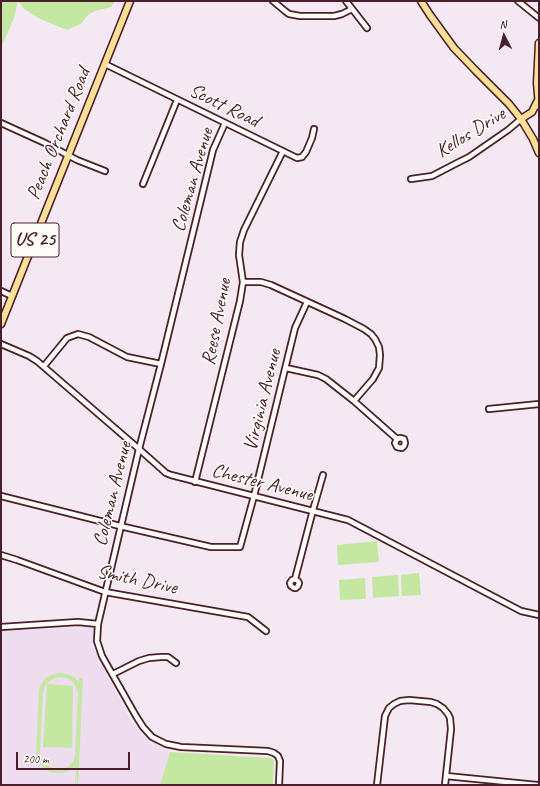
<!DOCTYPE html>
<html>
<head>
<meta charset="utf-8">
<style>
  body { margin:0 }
  #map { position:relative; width:540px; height:786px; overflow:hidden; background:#f4e9f2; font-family:Caveat,sans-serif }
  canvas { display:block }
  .frame { position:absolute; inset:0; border:2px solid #4a1f2b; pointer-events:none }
  .north { position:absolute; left:484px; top:16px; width:40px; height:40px; -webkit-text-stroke:3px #fdfcf7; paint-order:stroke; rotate:354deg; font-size:11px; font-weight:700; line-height:16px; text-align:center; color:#4a1f2b }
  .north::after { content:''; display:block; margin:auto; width:14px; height:18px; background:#4a1f2b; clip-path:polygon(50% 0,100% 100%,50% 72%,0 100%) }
  .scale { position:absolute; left:16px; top:752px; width:114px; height:18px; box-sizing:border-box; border:2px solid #4a1f2b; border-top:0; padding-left:5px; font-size:12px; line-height:14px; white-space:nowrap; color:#4a1f2b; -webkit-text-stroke:3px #fdfcf7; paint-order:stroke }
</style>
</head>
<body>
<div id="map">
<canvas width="540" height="786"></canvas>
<div class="frame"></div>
<div class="north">N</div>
<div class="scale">200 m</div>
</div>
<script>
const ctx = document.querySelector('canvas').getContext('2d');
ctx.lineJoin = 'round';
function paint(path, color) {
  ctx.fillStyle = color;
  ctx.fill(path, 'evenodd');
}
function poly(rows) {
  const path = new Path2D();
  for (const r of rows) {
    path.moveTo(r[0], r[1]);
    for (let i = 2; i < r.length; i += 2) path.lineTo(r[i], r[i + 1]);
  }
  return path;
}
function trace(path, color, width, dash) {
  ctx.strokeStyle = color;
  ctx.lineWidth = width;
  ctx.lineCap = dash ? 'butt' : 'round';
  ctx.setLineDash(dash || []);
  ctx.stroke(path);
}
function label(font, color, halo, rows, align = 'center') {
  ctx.font = font + ' Caveat,sans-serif';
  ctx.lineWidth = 3;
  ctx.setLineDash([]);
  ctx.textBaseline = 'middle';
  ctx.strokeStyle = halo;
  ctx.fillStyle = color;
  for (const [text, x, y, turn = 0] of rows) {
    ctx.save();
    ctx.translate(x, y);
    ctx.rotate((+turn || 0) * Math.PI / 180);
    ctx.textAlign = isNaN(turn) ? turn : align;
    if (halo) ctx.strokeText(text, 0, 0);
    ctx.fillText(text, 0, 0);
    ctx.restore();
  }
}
paint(poly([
  [93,627,93,647,133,725,145,737,170,752,160,785,1,785,1,631]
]), '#eedcef');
paint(poly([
  [1,1,115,1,111,7,95,11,88,15,81,24,67,30,40,19,24,9,18,1,14,18,1,48],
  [377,541,379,562,338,565,337,545],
  [419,573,421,595,402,596,401,575],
  [398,575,399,596,373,598,372,577],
  [365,578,366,599,340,600,339,580],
  [62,673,70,675,74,677,79,682,79,678,83,678,78,785,77,785,77,770,76,785,75,785,76,770,75,770,75,766,70,770,65,773,53,773,46,770,43,767,38,761,36,756,39,690,41,684,46,678,53,674],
  [60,677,67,678,72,681,76,687,78,693,75,756,74,760,68,767,62,769,56,769,50,767,44,763,40,755,40,750,43,691,46,684,51,680,55,678],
  [47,684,73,686,72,748,43,747],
  [170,752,271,758,274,760,273,785,160,785]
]), '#c4e8a1');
const minor = poly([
  [273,1,285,11,289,14,300,16,334,16,342,14,352,9],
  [346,1,367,28],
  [518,1,539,18],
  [105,64,297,158,302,157,306,152,312,138,314,129],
  [1,123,45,143,77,160,105,171],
  [225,123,213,150,161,364,139,449,98,624,97,641,102,656,136,716,143,727,152,737,166,744,181,747,268,751,274,753,278,756,280,761,279,785],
  [411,179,432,176,457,163,469,157,508,130,521,119],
  [143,184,177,100],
  [243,282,261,282,271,285,345,319,364,329,371,334,375,339,379,347,380,355,379,368,373,379,354,401],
  [1,291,12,296],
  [1,344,29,356,37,361,139,449,166,473,171,475,348,520,521,611,539,615],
  [44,366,67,338,78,334,89,337,127,357,161,364],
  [286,368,318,375,326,379,354,401,397,439,400,438,404,439,405,443,404,446,402,448,397,447,395,443,397,439],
  [489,409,539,404],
  [195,482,240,301,243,282,239,255,240,242,244,230,283,151],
  [1,496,120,526,211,547,240,547,254,496,295,328,307,302],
  [1,555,17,560,105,592,248,617,266,631],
  [295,579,298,581,299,583,298,586,296,588,294,588,291,586,290,583,292,580,295,579,313,510,323,475],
  [1,627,78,622,98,624],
  [113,674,139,661,149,658,161,657,168,657,176,663],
  [446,776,537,785],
  [377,785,385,716,389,708,394,704,400,701,409,700,431,702,437,704,443,708,448,714,450,718,451,729,445,785]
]);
const major = poly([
  [421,1,430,15,454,48,476,71,509,104,521,119,533,139,539,153],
  [539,43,537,83,539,106],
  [521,119,532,112,538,100],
  [1,324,44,216,130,1]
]);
trace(minor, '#4a1f2b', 8);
trace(major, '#4a1f2b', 9);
trace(minor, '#fdfcf7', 4.5);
trace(major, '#fadf96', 6);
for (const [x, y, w] of [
  [35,240,48]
]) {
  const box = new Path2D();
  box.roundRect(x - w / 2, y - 17, w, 34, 3);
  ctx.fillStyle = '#fdfcf7';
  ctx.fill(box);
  trace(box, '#4a1f2b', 1);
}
label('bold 19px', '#4a1f2b', null, [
  ["US 25",35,240]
]);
label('20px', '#4a1f2b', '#fdfcf7', [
  ["Scott Road",224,106,26],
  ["Kellos Drive",471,133,-32],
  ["Peach Orchard Road",59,134,-68],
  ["Coleman Avenue",193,180,-74],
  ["Reese Avenue",217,322,-79],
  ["Virginia Avenue",263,400,-76],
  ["Chester Avenue",262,483,14],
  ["Coleman Avenue",113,494,-76],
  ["Smith Drive",137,580,12]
]);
</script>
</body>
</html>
